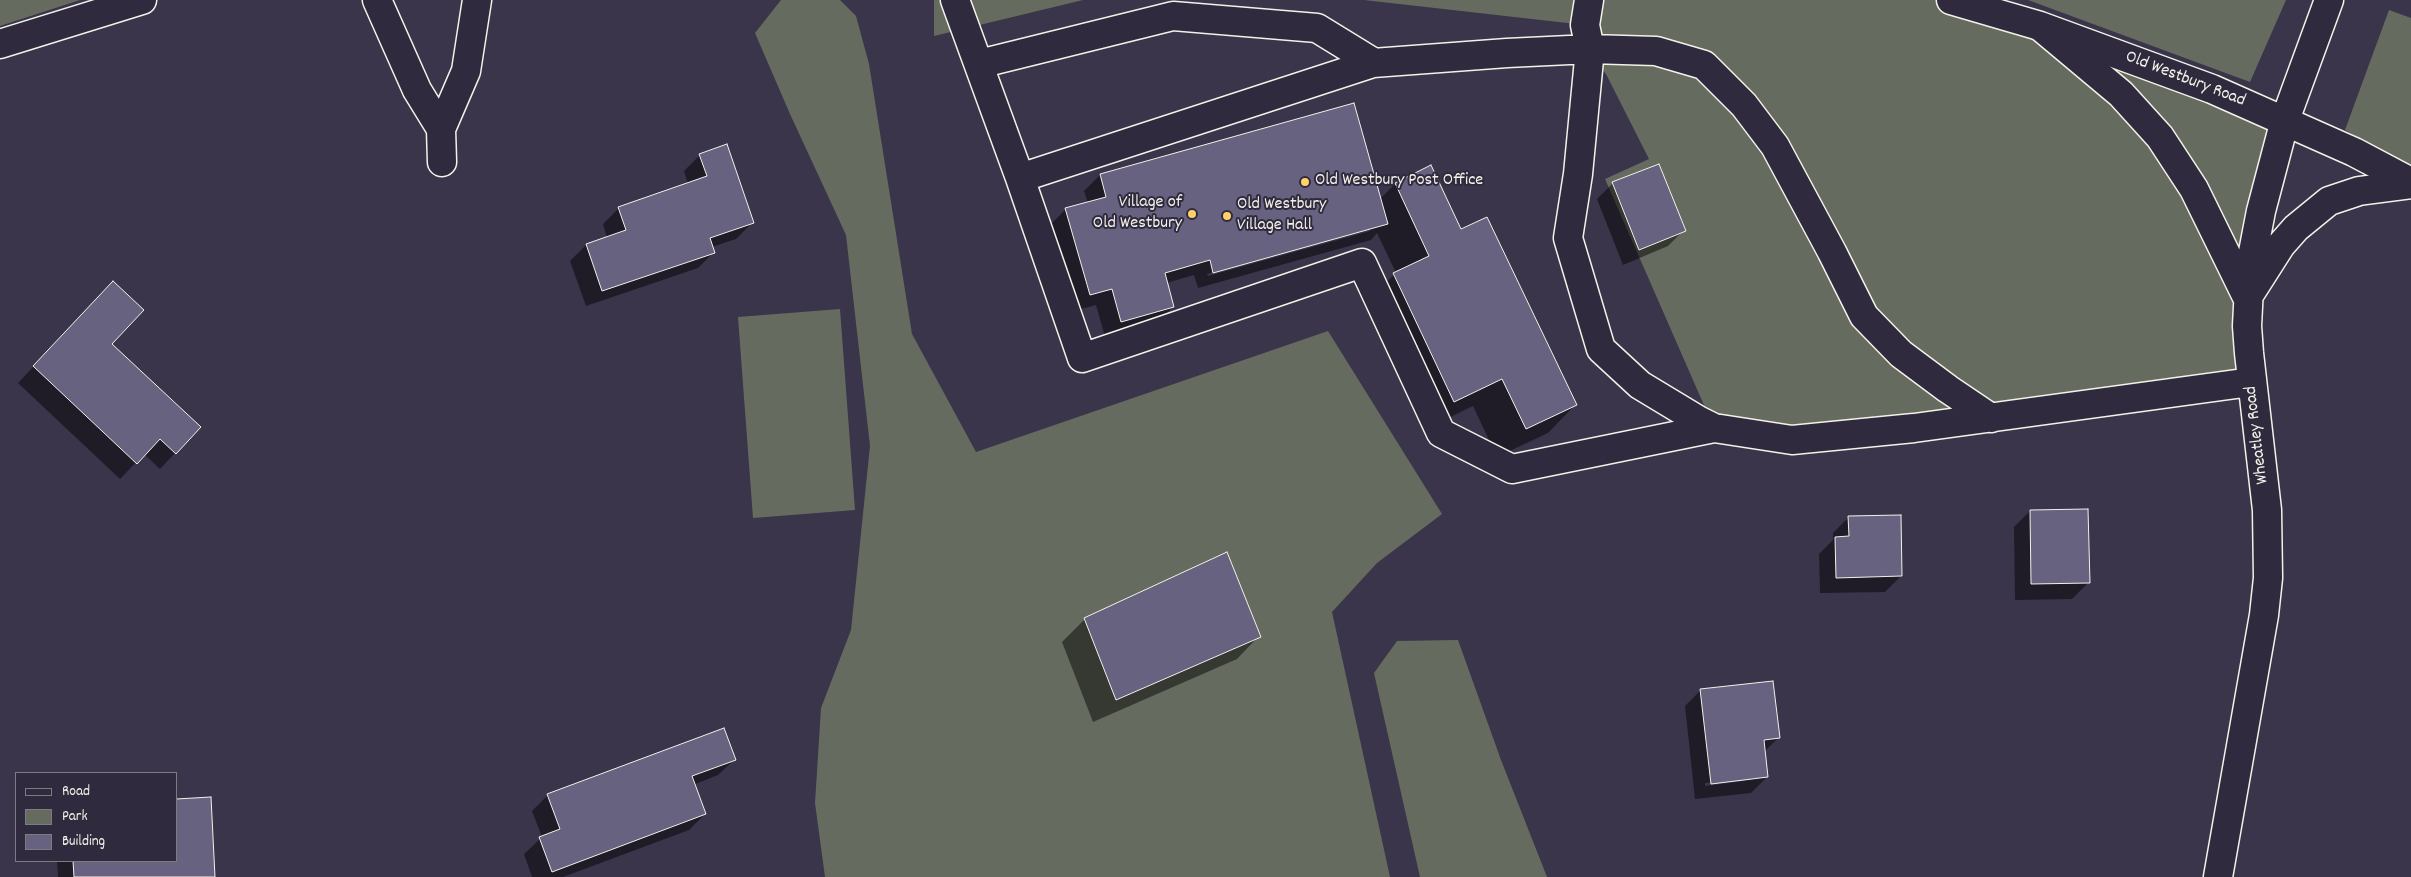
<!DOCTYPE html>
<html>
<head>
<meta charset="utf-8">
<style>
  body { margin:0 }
  #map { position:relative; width:2411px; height:877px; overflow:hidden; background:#3a354b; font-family:Dekko,sans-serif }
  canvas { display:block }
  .legend { position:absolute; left:15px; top:772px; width:162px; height:90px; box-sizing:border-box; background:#2f2a3d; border:1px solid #7e7a81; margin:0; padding:6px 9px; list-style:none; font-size:15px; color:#f4f1e8 }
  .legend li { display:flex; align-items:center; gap:10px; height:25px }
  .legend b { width:25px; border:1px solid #7e7a81 }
</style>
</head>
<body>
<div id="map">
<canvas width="2411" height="877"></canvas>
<ul class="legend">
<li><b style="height:6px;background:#2f2a3d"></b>Road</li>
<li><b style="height:14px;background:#656c5f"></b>Park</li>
<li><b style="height:14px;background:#686281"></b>Building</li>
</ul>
</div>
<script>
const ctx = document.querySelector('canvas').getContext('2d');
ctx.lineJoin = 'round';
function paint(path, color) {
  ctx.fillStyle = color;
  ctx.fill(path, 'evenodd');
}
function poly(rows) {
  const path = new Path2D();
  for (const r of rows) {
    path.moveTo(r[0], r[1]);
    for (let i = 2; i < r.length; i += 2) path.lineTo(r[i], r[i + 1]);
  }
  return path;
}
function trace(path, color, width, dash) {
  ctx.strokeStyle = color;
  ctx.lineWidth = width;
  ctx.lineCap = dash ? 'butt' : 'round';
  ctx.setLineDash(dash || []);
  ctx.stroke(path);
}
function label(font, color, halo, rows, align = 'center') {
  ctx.font = font + ' Dekko,sans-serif';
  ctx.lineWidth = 4;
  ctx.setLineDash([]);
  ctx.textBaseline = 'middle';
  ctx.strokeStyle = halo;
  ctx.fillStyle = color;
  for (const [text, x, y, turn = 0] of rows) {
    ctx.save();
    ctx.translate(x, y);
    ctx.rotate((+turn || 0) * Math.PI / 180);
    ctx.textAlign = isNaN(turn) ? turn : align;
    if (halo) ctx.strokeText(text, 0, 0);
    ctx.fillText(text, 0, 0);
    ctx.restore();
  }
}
paint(poly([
  [0,0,80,0,0,26],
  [781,0,840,0,856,16,869,64,912,334,976,452,1328,331,1442,514,1377,563,1332,612,1390,877,825,877,815,803,821,708,851,630,870,446,846,235,790,114,755,33],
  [934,0,1083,0,934,36],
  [1364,0,1951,0,2285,120,2274,162,2251,382,1914,428,1714,428,1605,179,1649,159,1607,76,1590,49,1585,25],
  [2028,0,2286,0,2250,82],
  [2389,10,2411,18,2411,167,2345,130],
  [840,309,855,510,753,518,738,317],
  [1458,640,1501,760,1547,877,1420,877,1374,673,1397,641]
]), '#656c5f');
paint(poly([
  [700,155,752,223,736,239,712,247,714,252,698,268,586,306,570,261,586,245,607,238,603,224,619,208,688,184,684,171],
  [1431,167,1461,231,1576,404,1548,433,1497,457,1473,406,1426,429,1365,302,1396,273,1377,233,1371,240,1198,288,1194,275,1166,283,1173,307,1157,323,1105,337,1096,305,1074,311,1050,225,1066,209,1088,203,1084,191,1100,175,1380,199,1395,184],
  [1370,228,1370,231,1208,276,1207,274],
  [1613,183,1684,230,1668,246,1623,265,1597,199],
  [97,299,110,344,175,453,160,469,144,454,120,479,18,383],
  [2030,511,2088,583,2072,599,2015,600,2014,527],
  [1849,517,1901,576,1885,592,1820,593,1819,554,1833,540,1833,533],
  [1085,619,1259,636,1237,659,1093,722,1062,642],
  [1701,690,1779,737,1764,752,1767,777,1751,793,1695,799,1685,706],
  [1751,778,1751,780,1705,786,1705,783],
  [734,760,718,775,693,785,705,814,689,830,563,877,532,877,524,854,542,837,532,811,548,795],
  [57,861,176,861,214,877,58,877]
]), '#0007');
const building = poly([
  [1354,103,1388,224,1213,273,1210,260,1165,273,1174,307,1121,322,1112,289,1090,295,1065,208,1106,197,1100,174,1354,103],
  [727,144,754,223,710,238,715,253,602,291,586,244,626,230,618,207,707,176,699,154,727,144],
  [1659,164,1686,231,1639,250,1612,182,1659,164],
  [1431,165,1461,229,1487,217,1577,405,1526,429,1502,379,1454,402,1393,273,1429,256,1395,183,1431,165],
  [113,281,144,310,112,344,201,427,176,454,160,439,137,464,33,366,113,281],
  [2088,509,2090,583,2031,584,2030,510,2088,509],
  [1901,515,1902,576,1836,578,1835,537,1849,536,1848,516,1901,515],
  [1227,552,1261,637,1116,700,1084,618,1227,552],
  [1773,681,1780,738,1764,740,1768,777,1711,784,1700,689,1773,681],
  [724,728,736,760,692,776,706,814,552,872,539,837,560,829,547,794,724,728],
  [211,797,215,877,74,877,73,861,176,861,176,799,211,797]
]);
paint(building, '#686281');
trace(building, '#f4f1e8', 1);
const minor = poly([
  [377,0,417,90,441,129],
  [955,0,1020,178],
  [1589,0,1585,25,1590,49,1656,51,1704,65,1744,105,1775,146,1832,252,1864,316,1901,354,1948,389,1991,418],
  [2041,27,2121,94,2160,137,2194,189,2247,297],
  [979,64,1173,16,1317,28,1374,63],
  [442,162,441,129,466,71,477,0],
  [2251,292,2281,245,2296,228,2329,201,2359,191,2411,184],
  [1714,428,1512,469,1441,433,1362,263,1082,358,1020,178,1373,63,1507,53,1590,49,1578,174,1568,238,1601,349,1640,385,1698,420,1714,428,1792,440,1914,428,2251,382],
  [2218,877,2264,615,2268,578,2267,510,2249,353,2247,326,2250,268,2261,211,2285,120,2329,0]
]);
const major = poly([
  [1951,0,2040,26,2212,89,2354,152,2411,182],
  [0,44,142,0]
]);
trace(minor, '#f4f1e8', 31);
trace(major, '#f4f1e8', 31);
trace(minor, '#2f2a3d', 28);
trace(major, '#2f2a3d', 28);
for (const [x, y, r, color] of [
  [1305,182,5,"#ffd166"],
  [1192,214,5,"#ffd166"],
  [1227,216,5,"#ffd166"]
]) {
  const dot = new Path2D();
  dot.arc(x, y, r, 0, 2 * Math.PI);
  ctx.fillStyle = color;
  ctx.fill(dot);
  trace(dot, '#2f2a3d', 2);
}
label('18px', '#f4f1e8', '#2f2a3d', [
  ["Old Westbury Road",2185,80,21],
  ["Wheatley Road",2258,435,-97]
]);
label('18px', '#f4f1e8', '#2f2a3d', [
  ["Old Westbury Post Office",1315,182],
  ["Village of",1182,204,"right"],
  ["Old Westbury",1182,225,"right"],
  ["Old Westbury",1237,206],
  ["Village Hall",1237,227]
], 'left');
</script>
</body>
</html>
